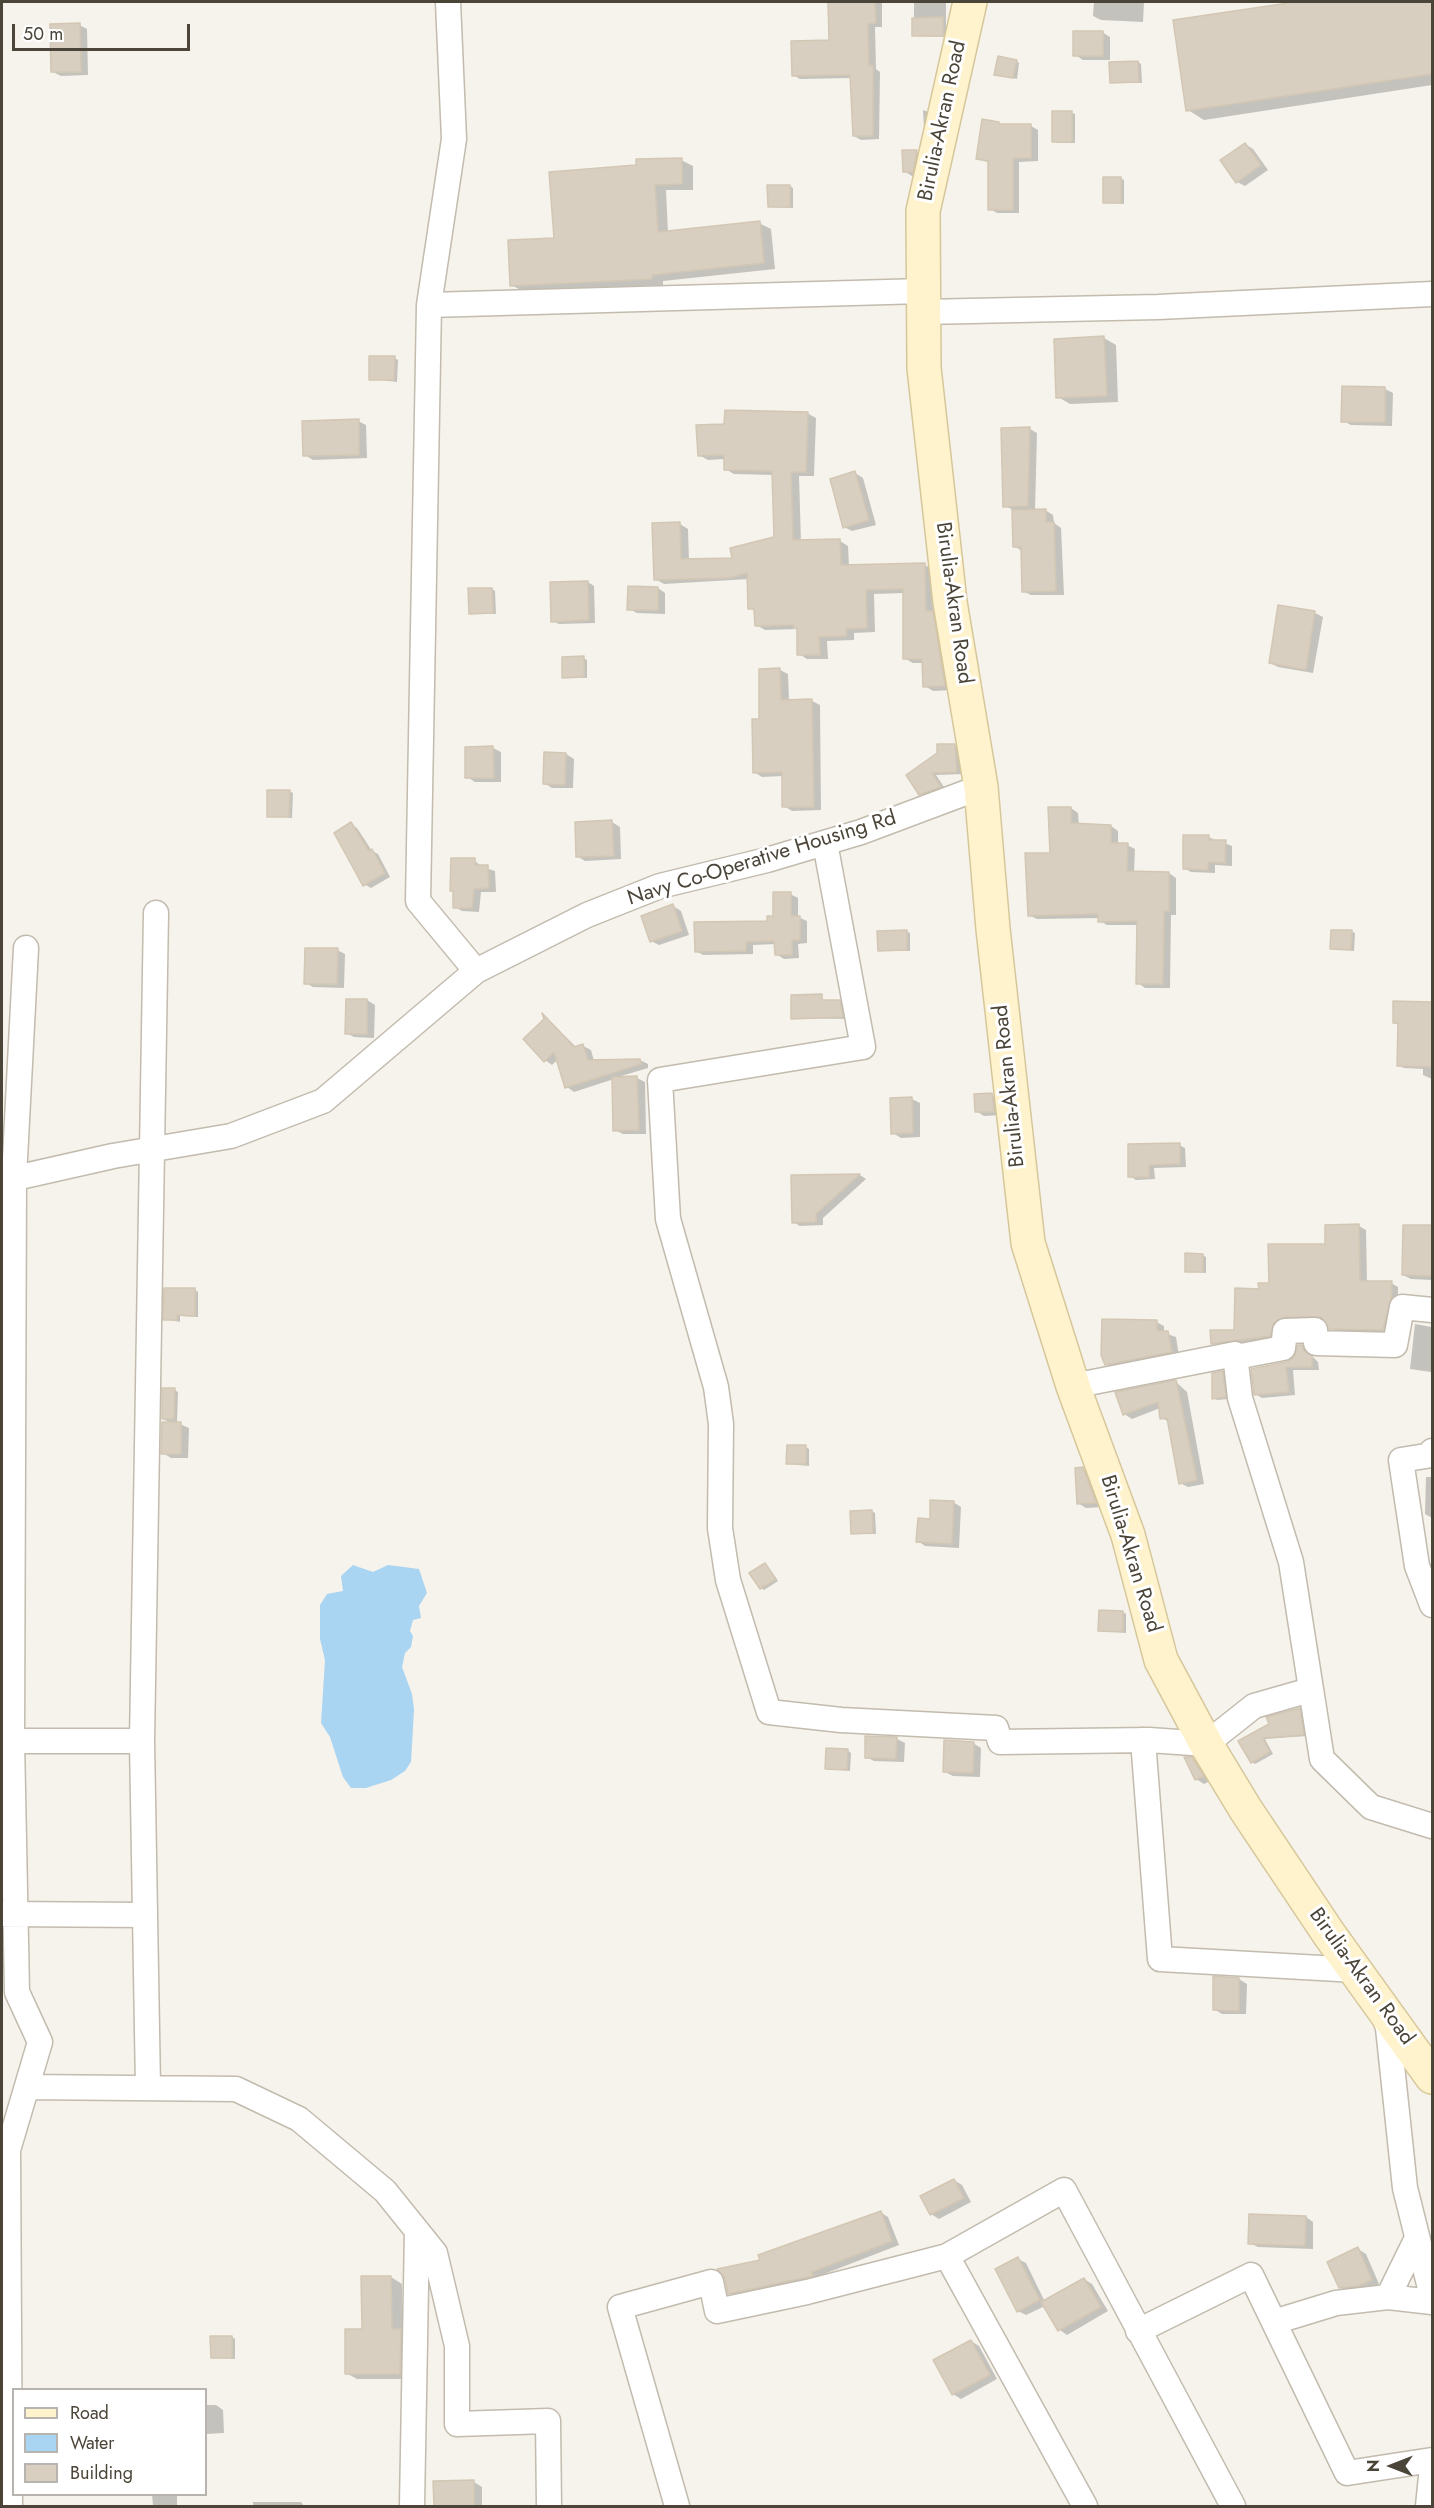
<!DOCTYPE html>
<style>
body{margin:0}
#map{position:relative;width:1434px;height:2508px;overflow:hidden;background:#f6f3ec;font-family:Jost,sans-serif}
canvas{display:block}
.frame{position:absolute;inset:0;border:3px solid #4b4439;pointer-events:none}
.legend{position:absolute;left:12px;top:2388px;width:195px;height:108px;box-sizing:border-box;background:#fff;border:2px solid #b7b4b0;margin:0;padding:8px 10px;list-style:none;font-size:18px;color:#4b4439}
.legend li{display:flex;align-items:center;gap:12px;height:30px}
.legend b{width:30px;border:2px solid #b7b4b0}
.north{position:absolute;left:1362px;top:2436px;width:60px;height:60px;-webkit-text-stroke:4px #fff;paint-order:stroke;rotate:270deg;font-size:16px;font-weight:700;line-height:24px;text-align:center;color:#4b4439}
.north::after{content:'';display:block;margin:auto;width:21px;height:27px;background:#4b4439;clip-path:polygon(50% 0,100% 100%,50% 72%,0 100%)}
.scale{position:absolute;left:12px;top:24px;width:178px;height:27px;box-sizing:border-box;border:3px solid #4b4439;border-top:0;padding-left:8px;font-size:18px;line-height:21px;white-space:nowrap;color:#4b4439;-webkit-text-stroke:4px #fff;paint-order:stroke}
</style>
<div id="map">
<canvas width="1434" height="2508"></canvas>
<div class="frame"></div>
<ul class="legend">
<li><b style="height:8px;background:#fff3cd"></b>Road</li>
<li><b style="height:16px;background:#a9d4f2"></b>Water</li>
<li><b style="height:16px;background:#d8cfc1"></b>Building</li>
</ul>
<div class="north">N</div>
<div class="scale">50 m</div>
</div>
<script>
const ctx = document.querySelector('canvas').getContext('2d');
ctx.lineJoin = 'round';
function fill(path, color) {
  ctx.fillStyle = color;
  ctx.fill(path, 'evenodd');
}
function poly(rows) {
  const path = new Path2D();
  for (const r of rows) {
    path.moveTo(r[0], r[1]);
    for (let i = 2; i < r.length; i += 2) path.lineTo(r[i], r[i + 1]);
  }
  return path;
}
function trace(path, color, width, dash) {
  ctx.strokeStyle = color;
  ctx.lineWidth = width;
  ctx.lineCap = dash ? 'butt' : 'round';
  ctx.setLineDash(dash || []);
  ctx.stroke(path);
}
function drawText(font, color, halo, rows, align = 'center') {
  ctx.font = font + ' Jost,sans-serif';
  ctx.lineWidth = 6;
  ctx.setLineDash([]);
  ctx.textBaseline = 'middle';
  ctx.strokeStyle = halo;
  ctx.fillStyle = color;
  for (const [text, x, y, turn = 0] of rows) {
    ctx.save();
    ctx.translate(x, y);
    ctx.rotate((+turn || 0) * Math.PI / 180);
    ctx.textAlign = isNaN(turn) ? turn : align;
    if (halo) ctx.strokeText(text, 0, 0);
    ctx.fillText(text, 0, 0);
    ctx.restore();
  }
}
fill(poly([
 [353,1565,373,1572,388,1565,419,1569,427,1593,419,1606,421,1618,413,1620,410,1631,413,1636,411,1647,405,1653,402,1667,412,1694,414,1710,411,1762,405,1771,391,1780,366,1788,351,1788,343,1777,330,1737,321,1723,325,1660,320,1639,320,1605,327,1594,343,1591,341,1576]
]), '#a9d4f2');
fill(poly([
 [829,2,882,2,882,27,875,27,876,69,880,72,879,139,861,140,854,136,851,78,800,79,793,75,830,42],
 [914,2,955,2,946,3,946,37,914,36],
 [1094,2,1144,2,1143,22,1101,20,1093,16],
 [1305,2,1432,2,1432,85,1204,120,1188,110,1174,21],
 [79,25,87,29,88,75,61,76,53,72],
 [1102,32,1110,37,1110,60,1083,60,1075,55],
 [1016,61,1019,63,1017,79,996,74],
 [1138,62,1141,64,1142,83,1112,82],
 [923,110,934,114,930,132,924,129],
 [1072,113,1075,114,1075,143,1057,143,1054,141],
 [999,124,1031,126,1038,130,1038,161,1019,162,1019,213,997,213,990,209,990,163,977,158],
 [1245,144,1253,149,1268,170,1245,186,1237,182],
 [904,152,917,152,925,156,920,176,912,176,904,171],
 [681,160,693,166,693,190,666,190,668,233,759,223,771,229,775,269,663,281,663,285,523,291,511,285,556,240,638,166],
 [1120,178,1124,180,1124,204,1104,202],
 [790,186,793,188,793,208,769,207],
 [1104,338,1116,345,1118,402,1070,404,1058,397],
 [394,358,398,360,397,382,370,379],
 [1385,389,1393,393,1392,426,1351,425,1343,421],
 [807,413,816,418,814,476,799,476,801,542,840,541,848,546,849,566,924,565,933,569,934,614,941,618,953,690,933,691,925,686,924,663,913,663,904,658,904,593,874,594,875,632,854,633,854,640,827,641,828,659,807,659,799,654,799,629,765,630,756,625,756,612,750,608,749,579,664,584,655,579,680,524,688,529,689,561,734,559,776,538,774,475,734,474,725,469,725,459,708,460,699,455,726,425],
 [358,421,366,425,367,458,313,460,305,455],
 [1030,429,1037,433,1035,511,1045,510,1053,515,1054,523,1061,528,1064,595,1031,595,1023,591,1022,551,1014,546,1013,510,1005,506],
 [855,473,863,478,876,525,852,531,844,527],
 [588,582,594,586,595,623,559,624,553,621],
 [658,588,665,593,665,614,637,613,629,609],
 [492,589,495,591,496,614,470,613],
 [1280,607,1315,613,1323,617,1313,673,1278,667,1270,663],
 [583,658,587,660,587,678,564,677],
 [760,670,780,670,788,674,789,701,812,701,820,705,821,810,792,811,784,806,783,776,762,777,754,772,761,721],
 [954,745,960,749,963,774,936,775,946,790,927,797,921,794,938,754],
 [467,748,493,748,501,752,501,782,475,782,467,777],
 [566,754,574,759,573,788,552,788,544,783],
 [289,791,293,793,292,818,268,816],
 [1071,808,1078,813,1079,825,1111,826,1118,831,1118,845,1127,845,1135,849,1134,873,1169,873,1176,878,1176,915,1171,915,1170,988,1145,988,1138,983,1139,925,1107,925,1100,921,1100,918,1037,919,1029,915],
 [612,822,620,827,621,859,585,861,577,856],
 [351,824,357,828,372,851,378,854,390,877,371,888,364,884],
 [1208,837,1232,846,1232,866,1215,865,1215,873,1191,872,1184,868],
 [474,860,482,867,495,871,496,892,481,892,479,912,462,911,455,907,455,892,452,891],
 [790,894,798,898,798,917,807,921,807,943,798,944,799,958,784,959,776,954,776,944,753,945,753,954,703,955,696,951,768,922],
 [673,906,681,911,689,935,659,945,651,941],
 [906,931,910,933,910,951,880,950],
 [1351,931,1355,933,1354,951,1332,948],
 [337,950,345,954,344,988,313,987,306,983],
 [821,996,825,1002,843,1003,846,1019,793,1018],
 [367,1000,375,1005,374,1038,354,1037,346,1033],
 [1395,1003,1432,1004,1432,1079,1423,1075,1423,1069,1404,1068,1398,1065,1399,1025,1394,1023],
 [545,1016,577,1048,583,1046,591,1050,594,1061,640,1060,648,1064,648,1068,618,1077,637,1078,645,1082,646,1134,623,1134,615,1130,614,1079,574,1092,567,1087,558,1059,552,1065,545,1060],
 [992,1095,1000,1099,1002,1115,984,1116,976,1111],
 [912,1099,920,1103,920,1137,901,1138,893,1133],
 [1179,1145,1185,1148,1186,1167,1154,1168,1155,1179,1136,1180,1130,1176],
 [860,1175,866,1179,823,1218,823,1225,800,1226,793,1222,792,1176],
 [1359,1226,1366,1230,1367,1282,1391,1283,1398,1287,1398,1302,1390,1334,1338,1332,1325,1320,1292,1320,1277,1339,1219,1347,1212,1343,1236,1332,1260,1290],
 [1404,1226,1432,1227,1432,1280,1411,1279,1403,1275],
 [1203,1255,1206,1257,1206,1273,1186,1271],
 [195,1290,198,1292,198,1317,180,1316,180,1322,165,1319],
 [1156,1322,1164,1326,1164,1333,1176,1337,1179,1356,1114,1369,1106,1364],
 [1415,1324,1432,1327,1431,1372,1410,1369],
 [1302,1346,1318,1362,1319,1370,1293,1370,1295,1395,1262,1398,1255,1394,1295,1358],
 [1222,1373,1226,1374,1228,1399,1217,1400,1214,1398],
 [1176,1382,1187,1392,1204,1484,1188,1487,1180,1483,1169,1422,1162,1418,1160,1408,1132,1419,1124,1414],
 [174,1390,178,1392,177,1423,189,1428,188,1458,171,1458,163,1453,171,1423,163,1419],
 [806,1447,809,1449,809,1466,788,1464],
 [1083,1469,1091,1474,1103,1507,1086,1508,1078,1503],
 [1426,1477,1432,1477,1432,1518,1425,1514],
 [953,1502,961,1507,959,1548,925,1546,918,1541,931,1520],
 [872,1511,875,1513,876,1534,852,1533],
 [765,1564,778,1581,764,1590,761,1588],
 [1123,1612,1126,1614,1126,1633,1100,1630],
 [1299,1709,1303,1711,1307,1736,1265,1739,1273,1754,1255,1764,1252,1762,1240,1742],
 [897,1739,905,1743,904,1762,874,1761,866,1757],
 [973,1743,981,1748,980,1777,953,1776,945,1772],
 [848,1751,851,1753,850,1771,826,1768],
 [1192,1759,1200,1764,1210,1781,1204,1784,1196,1779],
 [1215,1978,1239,1979,1247,1984,1246,2014,1222,2014,1214,2009],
 [954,2180,962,2185,971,2202,939,2219,931,2214,922,2197],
 [880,2212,888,2217,899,2245,819,2276,737,2298,729,2293,762,2262],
 [1306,2217,1313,2222,1313,2249,1258,2247,1250,2243],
 [1358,2249,1366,2254,1379,2284,1367,2290,1348,2292,1340,2287],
 [1018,2259,1026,2263,1045,2302,1084,2279,1092,2284,1108,2311,1067,2335,1060,2330,1045,2306,1026,2315,1018,2311],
 [391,2277,402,2284,402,2331,411,2337,411,2379,357,2379,346,2373,363,2330],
 [232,2337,235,2339,235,2359,212,2357],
 [971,2341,979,2346,997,2379,961,2399,953,2394],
 [206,2405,216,2405,223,2410,224,2433,206,2434],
 [474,2482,482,2487,482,2506,435,2506,435,2483],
 [152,2494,177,2494,177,2506,153,2506],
 [253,2502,301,2502,304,2506,253,2506]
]), '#0003');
const building = poly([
 [828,2,875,2,876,23,868,24,869,66,873,66,873,136,853,136,850,75,792,76,791,41,829,40,828,2],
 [1295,2,1432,2,1432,74,1186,111,1173,20,1295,2],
 [943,17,943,36,912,36,912,18,943,17],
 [80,23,81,72,51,72,50,24,80,23],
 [1073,31,1103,31,1103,56,1073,56,1073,31],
 [998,56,1017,60,1013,78,994,75,998,56],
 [1138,61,1139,82,1110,83,1109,62,1138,61],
 [1052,111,1072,111,1072,142,1052,142,1052,111],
 [982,119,999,122,999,124,1031,124,1031,158,1013,158,1013,210,988,210,988,161,976,159,982,119],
 [1245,143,1261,165,1236,183,1220,160,1245,143],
 [902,150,917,150,913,172,903,172,902,150],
 [682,158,682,184,655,185,658,232,760,221,764,263,652,275,652,279,510,286,508,240,554,238,549,172,636,165,636,159,682,158],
 [1103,177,1121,177,1121,203,1103,203,1103,177],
 [767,185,790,185,790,207,768,207,767,185],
 [1104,336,1107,396,1056,398,1054,339,1104,336],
 [369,356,395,356,394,380,369,380,369,356],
 [1342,386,1385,387,1385,422,1341,422,1342,386],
 [725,410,808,412,806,472,791,472,793,540,840,539,841,565,925,563,926,611,933,611,945,686,923,687,922,659,903,659,903,589,866,590,867,628,846,629,846,636,819,637,820,655,797,655,797,628,794,628,794,625,755,626,754,609,748,609,747,573,729,578,654,580,652,523,680,522,681,559,732,558,730,548,774,537,772,471,724,470,724,455,698,456,696,425,724,424,725,410],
 [359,419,359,455,303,456,302,421,359,419],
 [1030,427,1028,506,1003,507,1001,428,1030,427],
 [855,471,869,520,843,528,830,479,855,471],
 [1046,509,1046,522,1054,522,1056,591,1022,592,1021,547,1013,547,1012,510,1046,509],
 [588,581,589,620,551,622,550,582,588,581],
 [628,586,658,587,658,610,627,610,628,586],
 [468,588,492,588,493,613,469,614,468,588],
 [1278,605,1315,611,1306,670,1269,663,1278,605],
 [584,656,584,677,562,678,562,657,584,656],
 [780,668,781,700,812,699,814,807,782,807,782,772,753,773,752,719,759,719,759,669,780,668],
 [937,744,955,744,957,772,932,773,941,787,919,795,906,775,937,753,937,744],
 [493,746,494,778,465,778,465,747,493,746],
 [544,752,566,753,565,785,543,784,544,752],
 [267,790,290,790,289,817,267,817,267,790],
 [1048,807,1071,807,1071,823,1111,825,1111,843,1128,843,1127,871,1169,872,1169,911,1164,911,1163,984,1136,984,1137,921,1098,922,1098,914,1028,916,1025,853,1050,853,1048,807],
 [612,820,614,856,576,857,575,822,612,820],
 [351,822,369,851,372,849,385,873,363,886,334,833,351,822],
 [1183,835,1209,835,1209,840,1226,840,1225,863,1208,862,1208,870,1183,869,1183,835],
 [451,858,475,858,475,865,488,865,489,888,474,889,472,908,453,908,453,891,450,891,451,858],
 [773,892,791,892,791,916,800,916,800,940,792,940,792,955,775,955,774,941,746,942,746,951,695,952,694,922,767,921,767,916,773,916,773,892],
 [673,904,682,931,650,942,641,916,673,904],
 [907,930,907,950,878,951,877,931,907,930],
 [1331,930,1352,930,1351,950,1330,949,1331,930],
 [305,948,338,948,337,984,304,984,305,948],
 [822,994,822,1000,840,1000,843,1017,791,1019,791,995,822,994],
 [346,999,367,999,367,1034,345,1034,346,999],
 [1393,1001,1432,1002,1432,1067,1397,1066,1398,1023,1393,1023,1393,1001],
 [542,1013,574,1047,583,1044,588,1060,640,1059,641,1064,565,1088,554,1052,544,1062,523,1039,544,1019,542,1013],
 [637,1076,639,1130,613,1131,612,1077,637,1076],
 [992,1093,994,1112,975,1112,974,1094,992,1093],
 [912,1097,913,1133,891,1134,890,1098,912,1097],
 [1180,1143,1180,1164,1149,1165,1149,1177,1128,1177,1128,1144,1180,1143],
 [860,1174,816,1214,816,1222,792,1223,791,1175,860,1174],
 [1359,1224,1360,1281,1392,1281,1391,1298,1383,1330,1329,1329,1321,1317,1285,1317,1274,1323,1270,1336,1211,1344,1210,1330,1234,1330,1235,1288,1259,1289,1258,1283,1269,1283,1268,1244,1325,1244,1325,1225,1359,1224],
 [1403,1225,1432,1225,1432,1276,1402,1275,1403,1225],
 [1185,1253,1203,1254,1203,1272,1185,1272,1185,1253],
 [164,1288,195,1288,195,1316,177,1315,177,1320,163,1320,164,1288],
 [1102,1319,1157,1320,1157,1331,1168,1331,1172,1352,1105,1365,1101,1355,1102,1319],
 [1298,1345,1302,1345,1304,1351,1312,1356,1312,1367,1286,1367,1289,1392,1254,1395,1251,1369,1286,1362,1294,1357,1298,1345],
 [1223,1371,1226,1397,1212,1399,1212,1373,1223,1371],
 [1176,1380,1197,1480,1179,1484,1167,1418,1160,1419,1158,1402,1123,1415,1115,1392,1176,1380],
 [162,1388,175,1388,174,1419,162,1419,162,1388],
 [162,1422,181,1422,181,1454,161,1454,162,1422],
 [787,1445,806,1445,806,1464,786,1464,787,1445],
 [1083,1467,1096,1503,1077,1504,1075,1468,1083,1467],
 [930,1500,954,1501,952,1544,916,1542,918,1518,930,1519,930,1500],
 [872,1510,873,1533,851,1534,850,1511,872,1510],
 [765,1563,776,1579,760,1589,749,1573,765,1563],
 [1099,1610,1123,1611,1123,1632,1098,1631,1099,1610],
 [1300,1708,1304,1735,1263,1738,1270,1752,1251,1763,1238,1741,1269,1724,1266,1717,1300,1708],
 [865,1736,897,1737,896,1759,865,1758,865,1736],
 [944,1740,974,1742,973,1773,943,1772,944,1740],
 [826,1748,848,1749,847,1770,825,1769,826,1748],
 [1184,1757,1192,1757,1204,1776,1195,1780,1184,1757],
 [1213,1976,1239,1978,1239,2011,1213,2010,1213,1976],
 [954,2179,964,2198,930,2215,920,2196,954,2179],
 [881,2211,892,2241,812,2272,813,2276,728,2294,725,2279,717,2269,760,2260,758,2255,881,2211],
 [1249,2214,1306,2216,1305,2246,1248,2244,1249,2214],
 [1358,2247,1372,2280,1358,2286,1339,2288,1327,2262,1358,2247],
 [1018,2257,1040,2300,1017,2312,995,2269,1018,2257],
 [361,2276,391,2276,392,2329,401,2329,400,2374,345,2374,345,2329,362,2329,361,2276],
 [1084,2278,1101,2307,1058,2331,1041,2302,1084,2278],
 [210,2336,232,2336,232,2358,211,2358,210,2336],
 [971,2340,990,2375,952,2395,933,2360,971,2340],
 [474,2480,474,2506,434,2506,433,2481,474,2480]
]);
fill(building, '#d8cfc1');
trace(building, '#d3c7b4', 1.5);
const street = poly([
 [429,305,454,139,448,2],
 [923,312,1158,307,1432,294],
 [825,843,863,1047,660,1080,668,1219,716,1387,721,1424,720,1528,728,1580,769,1712,841,1720,996,1728,1000,1742,1149,1740,1206,1744,1254,1706,1310,1690],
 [476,971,418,901,429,305,923,291],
 [2,1181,113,1156,231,1136,323,1101,476,971,587,915,660,886,767,860,861,832,981,787],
 [1236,1357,1283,1348,1285,1331,1315,1330,1316,1343,1395,1345,1402,1307,1432,1310],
 [1073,1386,1235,1354,1240,1398,1291,1562,1322,1759,1371,1807,1432,1826],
 [1432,1451,1432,1455,1401,1460,1417,1566,1432,1605],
 [1143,1740,1160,1959,1356,1970],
 [2,1741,142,1741,156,913],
 [142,1741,148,2088],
 [2,1914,145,1915],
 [1384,2016,1388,2028,1405,2188,1432,2296],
 [27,2087,236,2089,299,2119,385,2191,435,2253,457,2346,457,2424,548,2421,549,2506],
 [1388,2297,1417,2238],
 [1274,2322,1336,2303,1388,2297,1432,2302],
 [1138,2331,1251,2275,1347,2473,1432,2460],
 [10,2506,8,2150,40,2042,17,1992,12,1740,14,1178,26,948],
 [412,2506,417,2231],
 [677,2506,620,2307,711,2282,717,2311,807,2292,947,2256],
 [1085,2506,947,2256,1064,2190,1233,2506],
 [1428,2506,1432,2467]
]);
const secondary = poly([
 [970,2,923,211,924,368,950,602,981,787,993,929,1028,1243,1073,1386,1128,1535,1161,1660,1206,1744,1246,1810,1329,1934,1432,2077]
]);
trace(street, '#c2bbae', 27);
trace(secondary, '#d6c79b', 36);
trace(street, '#fff', 24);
trace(secondary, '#fff3cd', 33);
drawText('21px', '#4b4439', '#fff', [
 ["Birulia-Akran Road",943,121,-78],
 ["Birulia-Akran Road",953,603,82],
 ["Navy Co-Operative Housing Rd",762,859,-17],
 ["Birulia-Akran Road",1010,1086,-96],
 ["Birulia-Akran Road",1130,1554,73],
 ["Birulia-Akran Road",1361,1977,54]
]);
</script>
